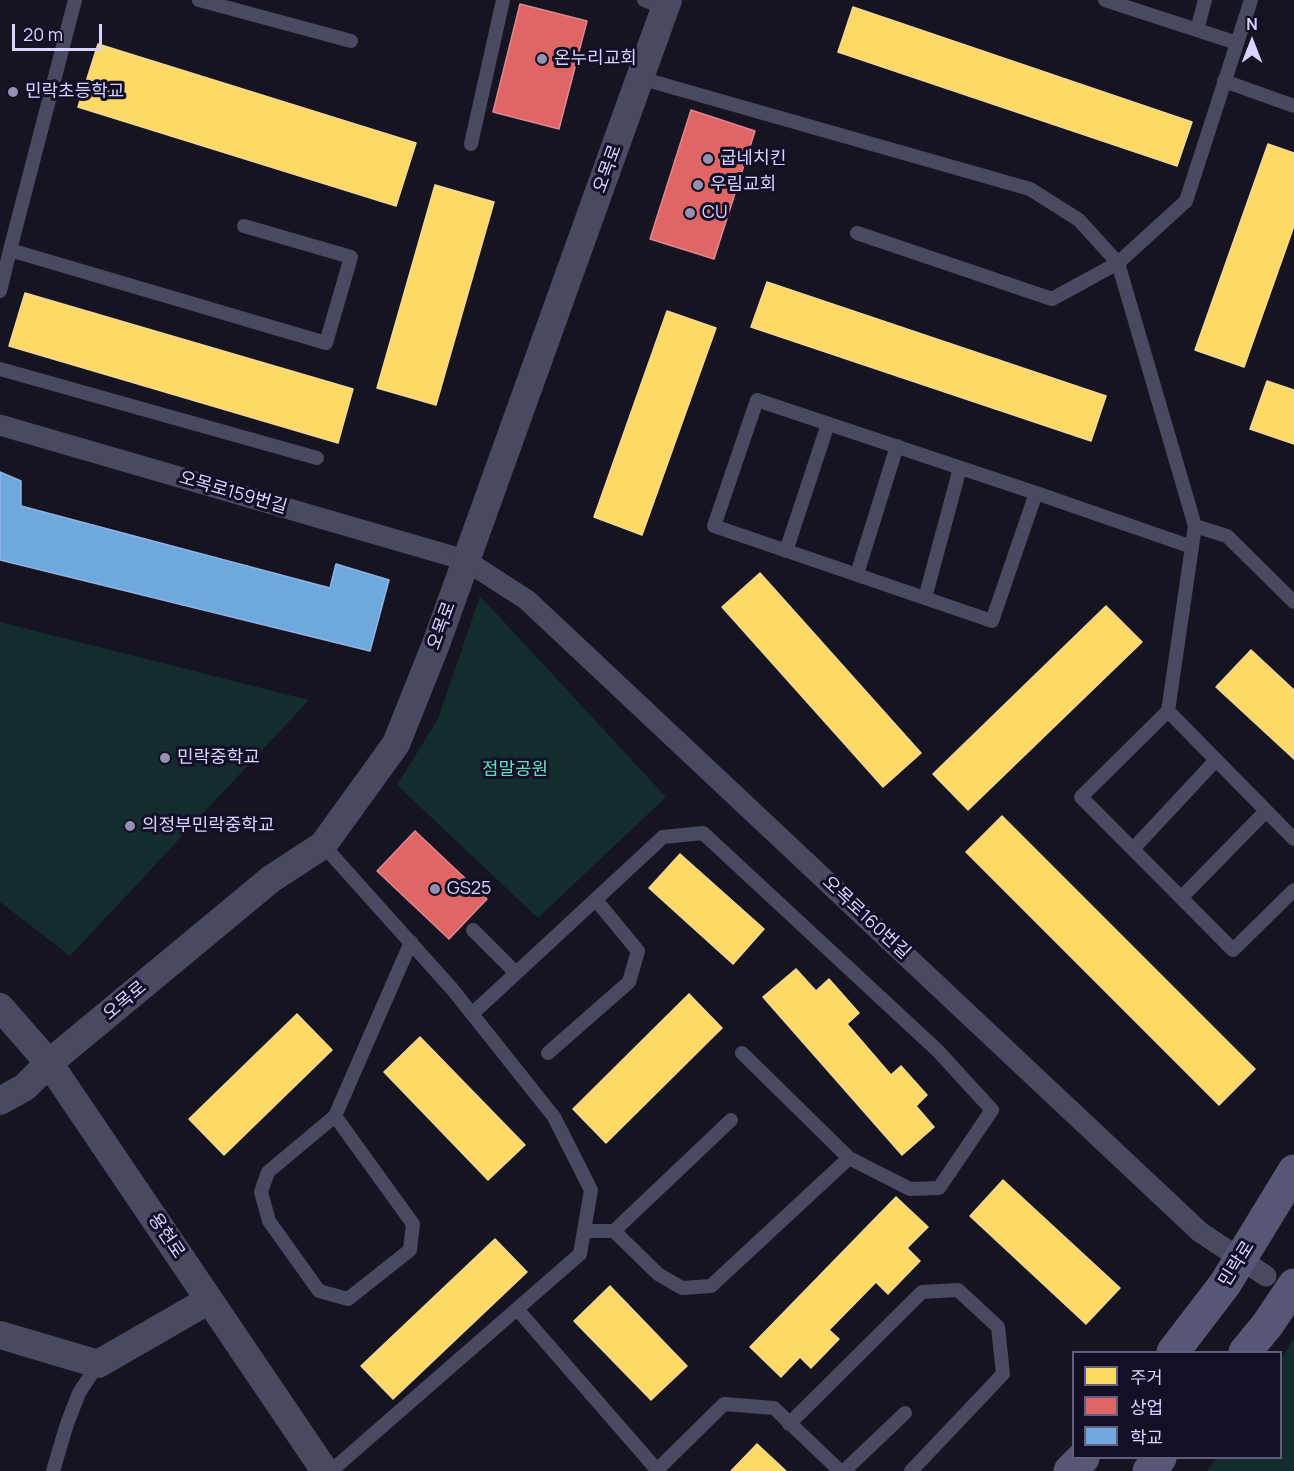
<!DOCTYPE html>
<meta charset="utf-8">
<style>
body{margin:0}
#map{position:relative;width:1294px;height:1471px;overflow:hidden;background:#161421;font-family:Manrope,"Noto Sans KR",sans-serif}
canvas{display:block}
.legend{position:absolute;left:1072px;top:1351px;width:210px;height:108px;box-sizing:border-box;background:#130f26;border:2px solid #625e7d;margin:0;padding:8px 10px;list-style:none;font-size:18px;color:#d9d4ff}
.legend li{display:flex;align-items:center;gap:12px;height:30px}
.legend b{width:30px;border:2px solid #625e7d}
.north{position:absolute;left:1222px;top:12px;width:60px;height:60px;-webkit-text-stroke:4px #130f26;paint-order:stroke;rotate:0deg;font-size:16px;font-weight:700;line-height:24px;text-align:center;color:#d9d4ff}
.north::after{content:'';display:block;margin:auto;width:21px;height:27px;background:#d9d4ff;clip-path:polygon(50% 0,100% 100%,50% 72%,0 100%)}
.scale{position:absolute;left:12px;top:24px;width:90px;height:27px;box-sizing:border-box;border:3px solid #d9d4ff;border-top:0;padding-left:8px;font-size:18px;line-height:21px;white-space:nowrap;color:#d9d4ff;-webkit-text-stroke:4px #130f26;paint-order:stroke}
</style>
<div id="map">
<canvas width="1294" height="1471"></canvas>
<ul class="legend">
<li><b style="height:16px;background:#ffd966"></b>주거</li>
<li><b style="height:16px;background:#e06666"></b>상업</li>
<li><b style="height:16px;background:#6fa8dc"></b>학교</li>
</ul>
<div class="north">N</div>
<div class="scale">20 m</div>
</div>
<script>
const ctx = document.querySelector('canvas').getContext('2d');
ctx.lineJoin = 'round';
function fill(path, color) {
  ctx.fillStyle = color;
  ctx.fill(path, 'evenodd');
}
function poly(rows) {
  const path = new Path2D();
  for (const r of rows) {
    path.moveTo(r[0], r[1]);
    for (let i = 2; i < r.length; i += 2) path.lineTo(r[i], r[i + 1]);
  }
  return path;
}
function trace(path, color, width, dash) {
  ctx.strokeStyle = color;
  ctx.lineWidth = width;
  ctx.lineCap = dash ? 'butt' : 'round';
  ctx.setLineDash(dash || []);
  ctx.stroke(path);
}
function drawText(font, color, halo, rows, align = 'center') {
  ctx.font = font + ' Manrope,"Noto Sans KR",sans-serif';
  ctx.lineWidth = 6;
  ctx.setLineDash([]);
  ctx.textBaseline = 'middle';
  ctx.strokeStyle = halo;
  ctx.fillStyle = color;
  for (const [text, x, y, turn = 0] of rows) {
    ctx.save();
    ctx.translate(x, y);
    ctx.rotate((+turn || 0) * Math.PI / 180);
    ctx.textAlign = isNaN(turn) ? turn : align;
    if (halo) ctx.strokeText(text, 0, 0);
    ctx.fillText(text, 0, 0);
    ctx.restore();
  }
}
fill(poly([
 [480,596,666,797,538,918,397,785,438,719],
 [0,622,309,700,70,956,0,902],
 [1294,1338,1294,1471,1207,1471,1216,1458,1280,1458,1281,1359]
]), '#132c2d');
const homes = poly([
 [853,7,1192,122,1177,166,838,52,853,7],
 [98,44,416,143,396,206,78,107,98,44],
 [1268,144,1294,153,1294,226,1244,367,1195,350,1268,144],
 [435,185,494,202,436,405,377,388,435,185],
 [767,282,1106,396,1091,441,751,327,767,282],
 [25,293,353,389,338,443,9,346,25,293],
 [667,311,716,328,642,535,594,517,667,311],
 [1267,381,1294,390,1294,444,1250,429,1267,381],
 [760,573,921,753,883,787,722,607,760,573],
 [1106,606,1142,642,968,810,933,774,1106,606],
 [1251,650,1294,690,1294,759,1216,687,1251,650],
 [1002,816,1255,1069,1219,1105,966,852,1002,816],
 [680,854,764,929,733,964,649,888,680,854],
 [796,969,816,991,829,979,859,1013,847,1024,891,1075,901,1066,927,1095,916,1106,934,1127,902,1155,763,997,796,969],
 [689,994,722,1028,606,1143,573,1109,689,994],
 [297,1014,332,1050,224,1155,189,1119,297,1014],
 [420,1037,525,1145,488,1180,384,1072,420,1037],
 [1003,1180,1120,1288,1086,1324,970,1216,1003,1180],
 [896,1197,928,1227,907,1248,920,1261,888,1294,876,1282,829,1330,839,1339,811,1368,800,1357,781,1377,750,1347,896,1197],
 [495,1239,527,1272,393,1399,361,1366,495,1239],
 [610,1286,687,1366,651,1400,574,1321,610,1286],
 [757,1444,786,1471,731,1471,757,1444]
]);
fill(homes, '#ffd966');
trace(homes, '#f4d894', 1.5);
const shops = poly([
 [520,4,587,21,559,129,493,112,520,4],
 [691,110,755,131,714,259,650,239,691,110],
 [415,831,487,899,449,939,377,871,415,831]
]);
fill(shops, '#e06666');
trace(shops, '#de8794', 1.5);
const schools = poly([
 [0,472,21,481,21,506,330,588,336,564,389,580,370,651,0,560,0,472]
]);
fill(schools, '#6fa8dc');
trace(schools, '#8fb5e6', 1.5);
trace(poly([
 [75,0,10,250,326,343,351,257,244,226],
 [199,0,351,41],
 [644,0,665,8],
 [1105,0,1237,43],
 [1197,30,1205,0],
 [640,78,1030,189,1079,220,1118,263,1195,526,1168,711,1081,797,1233,950,1294,890],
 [1224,81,1294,106],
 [471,144,503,0],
 [857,233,1052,299,1118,263,1186,201,1251,0],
 [0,291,10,250],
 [0,369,317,458],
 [1036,493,992,621,714,526,757,400,1036,493,1192,547],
 [1195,526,1227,536,1294,602],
 [786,551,828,424],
 [857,574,897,446],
 [925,598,960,468],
 [1168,711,1294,839],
 [323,845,453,990,554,1117,591,1190,580,1254,331,1471],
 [1133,849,1216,760],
 [1181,898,1266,811],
 [473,930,516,973],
 [472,1014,663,837,703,833,938,1051,992,1110,939,1188,910,1189,849,1158,742,1053],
 [548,1053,629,982,638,951,596,900],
 [335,1116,413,1224,410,1250,348,1299,319,1291,269,1221,261,1192,268,1172,335,1116,411,942],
 [584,1231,614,1231,658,1274,682,1288,711,1286,849,1158],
 [614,1231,731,1120],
 [517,1309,658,1471],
 [789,1424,922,1292,958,1290,998,1327,1003,1374,911,1471],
 [658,1469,724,1404,774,1408,840,1471],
 [53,1471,67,1424,79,1393,98,1364],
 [844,1471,905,1413]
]), '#4a4962', 14);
trace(poly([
 [0,425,465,560,527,600,1200,1232,1266,1276]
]), '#4a4962', 21);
trace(poly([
 [0,1007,49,1063,325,1471],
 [0,1101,25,1087,49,1063,271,879,323,845,396,744,436,644,668,0],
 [0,1335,98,1364,209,1300]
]), '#4a4962', 28);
trace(poly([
 [1173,1352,1225,1284,1294,1171],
 [1245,1352,1268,1324,1294,1285],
 [1070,1471,1083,1458],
 [1149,1471,1160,1458]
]), '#575674', 33);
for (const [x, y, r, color] of [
 [542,59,6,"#9591b1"],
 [13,92,6,"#9591b1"],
 [708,159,6,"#9591b1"],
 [698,185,6,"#9591b1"],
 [690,213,6,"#9591b1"],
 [165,758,6,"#9591b1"],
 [130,826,6,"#9591b1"],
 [435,889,6,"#9591b1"]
]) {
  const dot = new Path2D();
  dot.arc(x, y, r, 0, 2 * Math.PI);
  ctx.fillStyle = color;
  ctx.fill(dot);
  trace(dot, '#130f26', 2);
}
drawText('18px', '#d9d4ff', '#130f26', [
 ["온누리교회",554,59],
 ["민락초등학교",25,92],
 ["굽네치킨",720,159],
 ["우림교회",710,185],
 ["CU",702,213],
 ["민락중학교",177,758],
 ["의정부민락중학교",142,826],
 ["GS25",447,889]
], 'left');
drawText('18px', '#d9d4ff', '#130f26', [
 ["오목로",608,169,-70],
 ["오목로159번길",233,493,16],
 ["오목로",442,626,-70],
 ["오목로160번길",866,918,43],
 ["오목로",125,1001,-40],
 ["용현로",166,1236,56],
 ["민락로",1237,1264,-58]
]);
drawText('18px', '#5fe0c0', '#130f26', [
 ["점말공원",515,770]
]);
</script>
